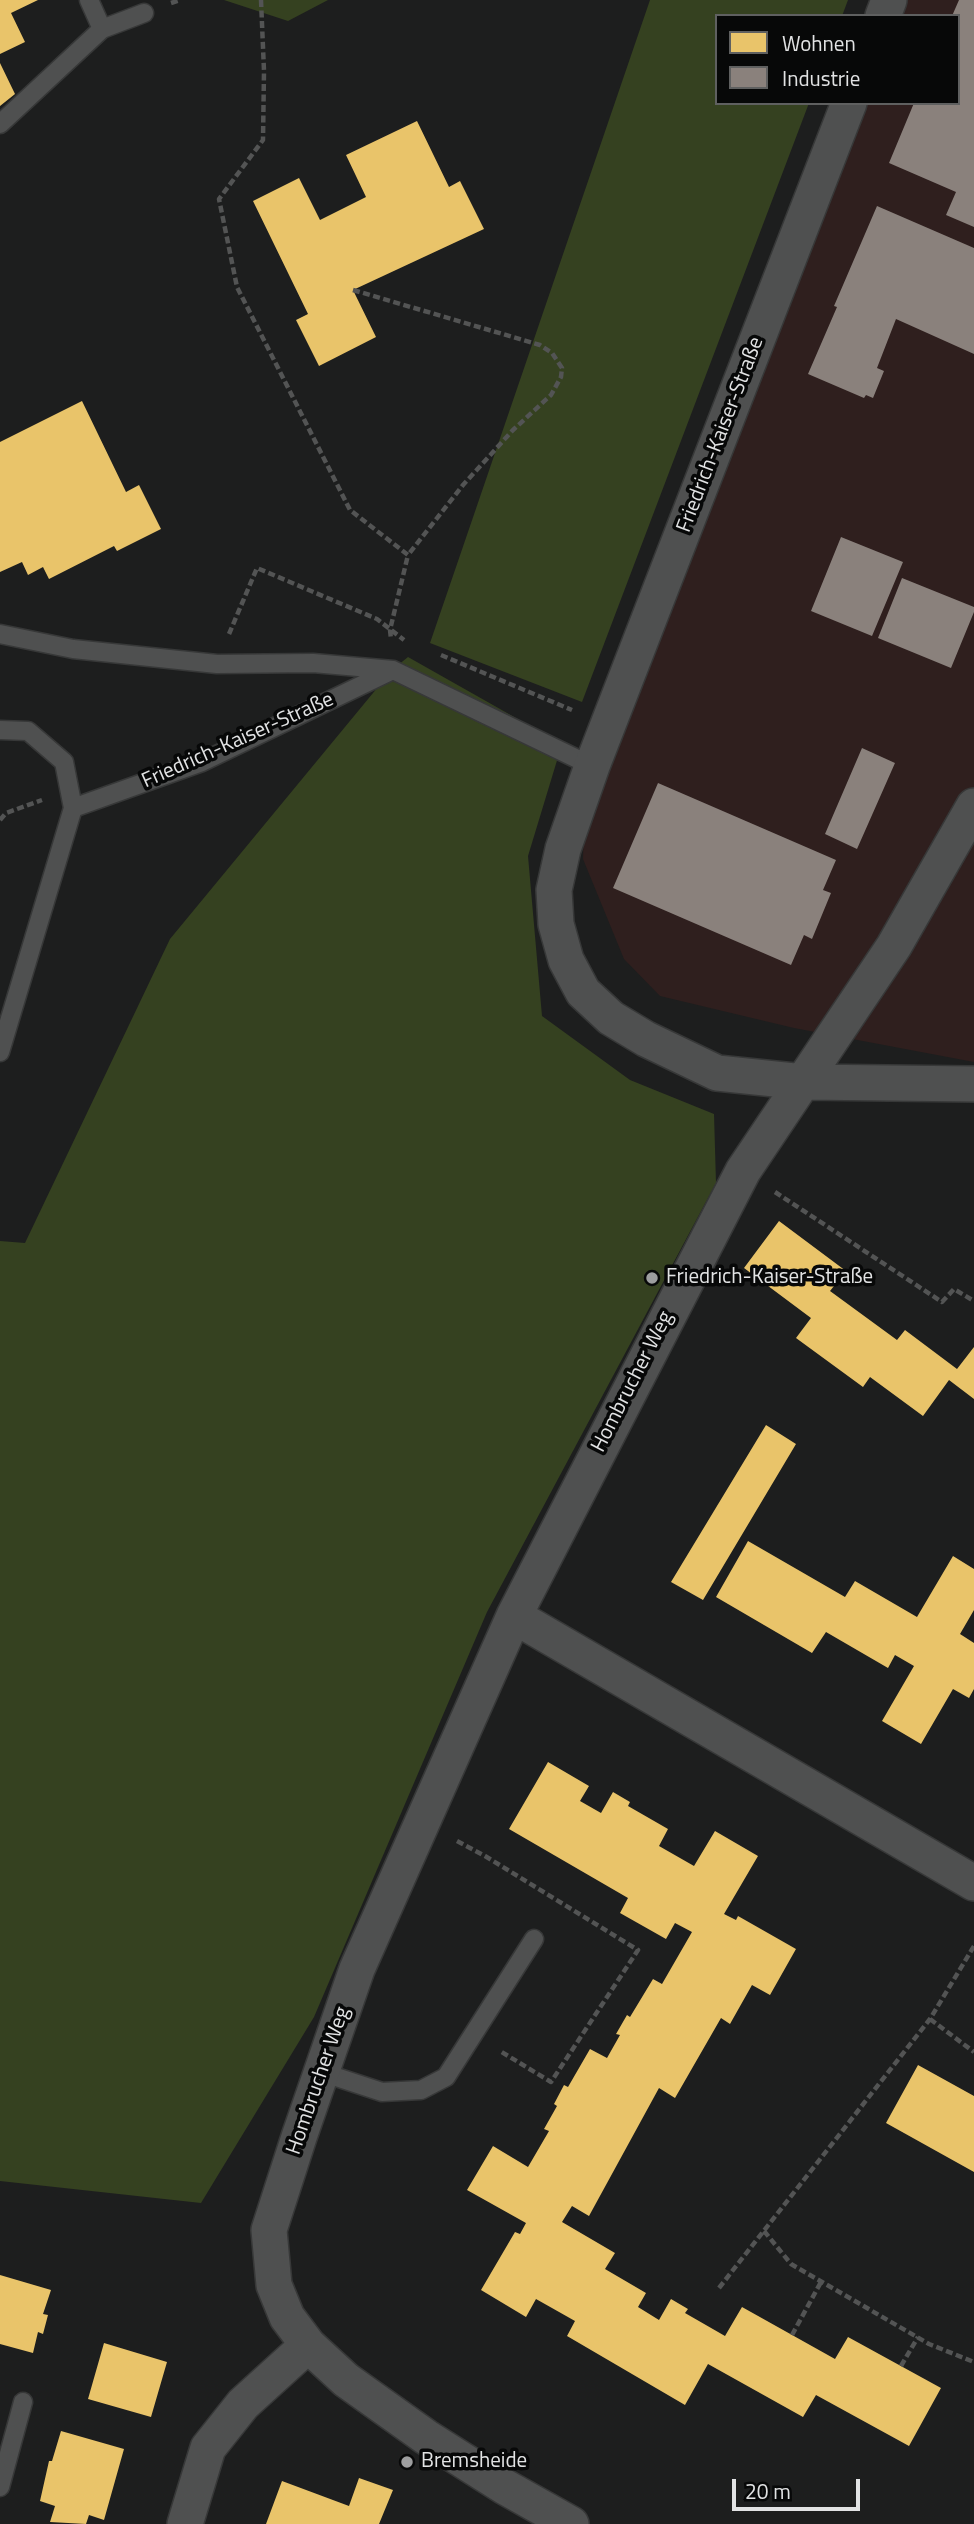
<!DOCTYPE html>
<meta charset="utf-8">
<style>
body{margin:0}
#map{position:relative;width:974px;height:2524px;overflow:hidden;background:#1d1e1e;font-family:"Titillium Web",sans-serif}
canvas{display:block}
.legend{position:absolute;left:715px;top:14px;width:245px;height:91px;box-sizing:border-box;background:#070808;border:2px solid #5f6060;margin:0;padding:9px 12px;list-style:none;font-size:21px;color:#e2e3e4}
.legend li{display:flex;align-items:center;gap:14px;height:35px}
.legend b{width:35px;border:2px solid #5f6060}
.scale{position:absolute;left:732px;top:2479px;width:128px;height:32px;box-sizing:border-box;border:4px solid #e2e3e4;border-top:0;padding-left:9px;font-size:21px;line-height:24px;white-space:nowrap;color:#e2e3e4;-webkit-text-stroke:5px #070808;paint-order:stroke}
</style>
<div id="map">
<canvas width="974" height="2524"></canvas>
<ul class="legend">
<li><b style="height:19px;background:#e9c46a"></b>Wohnen</li>
<li><b style="height:19px;background:#8a817c"></b>Industrie</li>
</ul>
<div class="scale">20 m</div>
</div>
<script>
const ctx = document.querySelector('canvas').getContext('2d');
ctx.lineJoin = 'round';
function fill(path, color) {
  ctx.fillStyle = color;
  ctx.fill(path, 'evenodd');
}
function poly(rows) {
  const path = new Path2D();
  for (const r of rows) {
    path.moveTo(r[0], r[1]);
    for (let i = 2; i < r.length; i += 2) path.lineTo(r[i], r[i + 1]);
  }
  return path;
}
function trace(path, color, width, dash) {
  ctx.strokeStyle = color;
  ctx.lineWidth = width;
  ctx.lineCap = dash ? 'butt' : 'round';
  ctx.setLineDash(dash || []);
  ctx.stroke(path);
}
function drawText(font, color, halo, rows, align = 'center') {
  ctx.font = font + ' "Titillium Web",sans-serif';
  ctx.lineWidth = 7;
  ctx.setLineDash([]);
  ctx.textBaseline = 'middle';
  ctx.strokeStyle = halo;
  ctx.fillStyle = color;
  for (const [text, x, y, turn = 0] of rows) {
    ctx.save();
    ctx.translate(x, y);
    ctx.rotate((+turn || 0) * Math.PI / 180);
    ctx.textAlign = isNaN(turn) ? turn : align;
    if (halo) ctx.strokeText(text, 0, 0);
    ctx.fillText(text, 0, 0);
    ctx.restore();
  }
}
fill(poly([
 [885,0,974,0,974,1062,794,1028,660,996,624,959,583,859,586,740,837,103,958,103,958,16,878,16]
]), '#2f1f1e');
fill(poly([
 [224,0,328,0,288,21],
 [650,0,848,0,842,16,717,16,717,103,809,103,582,702,430,643],
 [408,657,562,744,528,856,542,1016,630,1080,714,1114,716,1183,487,1612,314,2017,201,2203,0,2181,0,1241,25,1243,170,939,392,670]
]), '#354120');
fill(poly([
 [0,0,38,0,11,13,25,42,0,54],
 [0,63,15,94,0,106],
 [417,121,449,187,460,181,484,229,353,290,376,337,319,366,296,320,308,314,253,201,299,178,320,220,366,197,346,155],
 [82,401,126,492,139,485,161,529,117,551,114,546,49,579,43,567,28,575,22,562,0,572,0,442],
 [779,1221,846,1271,830,1291,897,1340,905,1330,957,1369,974,1347,974,1399,949,1380,923,1416,870,1377,863,1387,796,1338,811,1318,744,1268],
 [766,1425,796,1444,703,1600,671,1582],
 [748,1541,845,1597,855,1581,917,1617,953,1556,974,1569,974,1610,960,1634,974,1643,974,1689,969,1698,953,1689,921,1744,882,1721,914,1666,895,1655,888,1668,826,1632,812,1653,716,1597],
 [548,1762,589,1786,580,1801,601,1813,613,1792,630,1802,628,1806,668,1829,659,1846,694,1866,715,1831,758,1856,724,1914,736,1920,738,1916,796,1949,770,1995,752,1985,730,2024,721,2018,675,2098,659,2088,589,2216,572,2206,562,2222,615,2253,605,2269,646,2293,638,2307,659,2320,671,2299,688,2309,685,2313,725,2336,742,2307,835,2359,848,2337,941,2388,909,2446,816,2395,803,2417,708,2364,685,2405,567,2336,575,2321,536,2299,526,2317,481,2290,515,2232,520,2234,526,2223,467,2190,493,2146,528,2167,549,2131,544,2129,557,2106,554,2104,564,2085,568,2087,590,2049,607,2058,620,2035,616,2034,627,2015,630,2017,653,1979,662,1984,692,1932,675,1923,666,1939,620,1913,628,1898,509,1829],
 [918,2065,974,2096,974,2172,886,2123],
 [0,2275,51,2290,43,2314,48,2315,43,2334,38,2332,33,2353,0,2344],
 [104,2343,167,2362,151,2417,88,2399],
 [61,2431,124,2449,104,2520,89,2515,86,2524,50,2522,55,2506,40,2501,49,2461,52,2461],
 [359,2478,393,2490,379,2524,266,2524,282,2481,349,2506]
]), '#e9c46a');
fill(poly([
 [959,0,974,0,974,227,946,215,956,192,889,163,914,103,958,103,958,16,952,16],
 [877,206,974,248,974,354,896,319,877,368,884,371,873,398,866,395,864,398,808,374,837,307,834,306],
 [841,537,903,562,872,636,811,611],
 [902,578,974,607,974,612,951,668,878,638],
 [862,748,895,763,857,849,825,834],
 [658,783,836,860,823,890,831,893,812,939,804,935,791,965,613,888]
]), '#8a817c');
const lane = poly([
 [89,0,102,29],
 [0,124,102,29,144,13],
 [0,634,73,649,217,664,313,663,393,670,592,766],
 [0,730,28,731,64,762,73,808],
 [0,1052,73,808,202,762,393,670],
 [321,2072,382,2092,421,2090,446,2077,534,1939],
 [0,2487,23,2402]
]);
const street = poly([
 [883,16,889,0],
 [849,103,592,766,563,849,554,890,556,924,566,960,583,992,611,1018,646,1039,717,1073,804,1082,974,1084],
 [514,1616,974,1883],
 [185,2524,208,2448,243,2404,308,2345],
 [571,2524,505,2487,426,2437,346,2380,308,2345,287,2317,274,2285,269,2230,299,2137,357,1969,514,1616,743,1171,894,946,974,806]
]);
trace(lane, '#373838', 21);
trace(street, '#373838', 38);
trace(poly([
 [261,0,264,71,263,140,219,199,237,287,350,510,408,555,390,630,391,639],
 [171,3,180,0],
 [353,290,540,345,552,353,562,368,561,377,551,395,513,430,463,485,408,555],
 [229,634,257,568,377,619,404,640],
 [441,655,572,710],
 [0,820,6,813,42,800],
 [775,1192,942,1302,954,1289,974,1301],
 [457,1841,485,1856,638,1950,551,2082,500,2051],
 [930,2019,974,2052],
 [764,2231,791,2264,929,2344,974,2362],
 [719,2288,930,2019,974,1946],
 [792,2335,821,2282],
 [901,2366,918,2337]
]), '#535454', 4.5, [7, 3.5]);
trace(lane, '#4f5050', 18);
trace(street, '#4f5050', 35);
for (const [x, y, r, color] of [
 [652,1278,7,"#9d9e9f"],
 [407,2462,7,"#9d9e9f"]
]) {
  const dot = new Path2D();
  dot.arc(x, y, r, 0, 2 * Math.PI);
  ctx.fillStyle = color;
  ctx.fill(dot);
  trace(dot, '#070808', 2.5);
}
drawText('21px', '#e2e3e4', '#070808', [
 ["Friedrich-Kaiser-Straße",721,435,-69],
 ["Friedrich-Kaiser-Straße",238,741,-24],
 ["Hombrucher Weg",633,1382,-63],
 ["Hombrucher Weg",319,2081,-71]
]);
drawText('21px', '#e2e3e4', '#070808', [
 ["Friedrich-Kaiser-Straße",666,1278],
 ["Bremsheide",421,2462]
], 'left');
</script>
